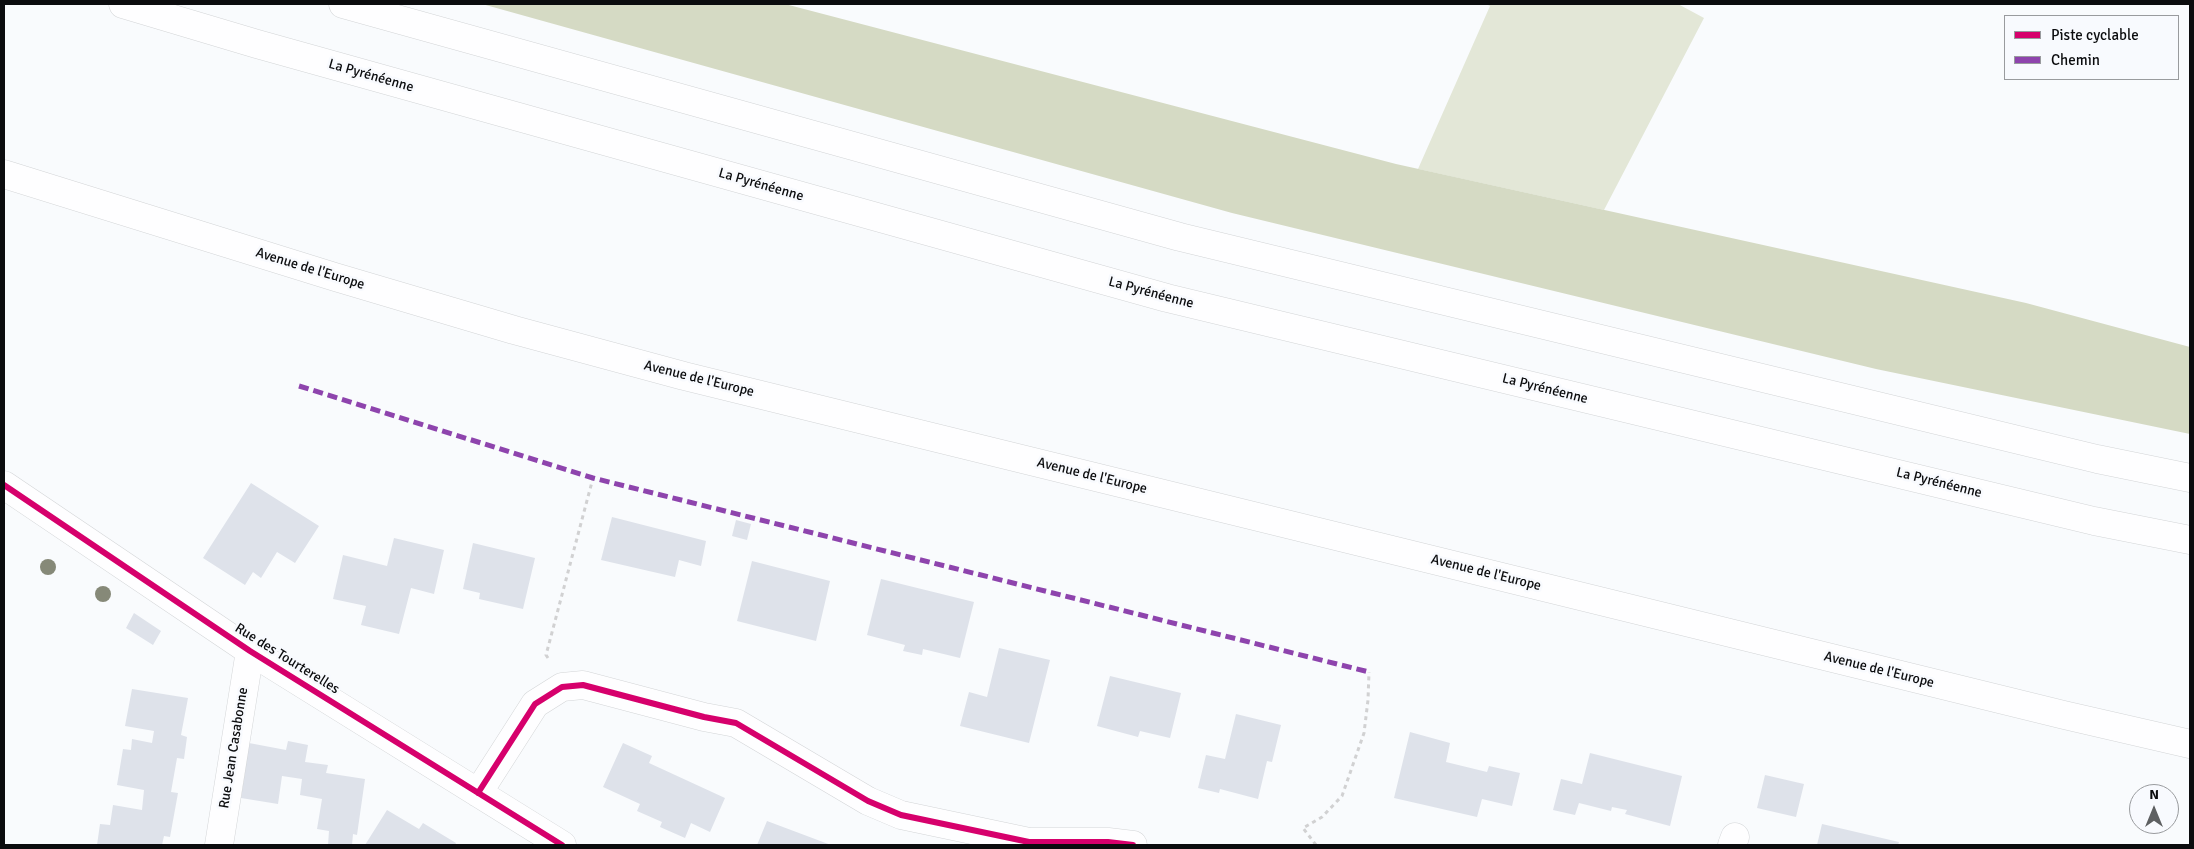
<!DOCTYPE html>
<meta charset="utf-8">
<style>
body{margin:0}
#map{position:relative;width:2194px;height:849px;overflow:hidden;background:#f9fbfd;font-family:Signika,sans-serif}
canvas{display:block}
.frame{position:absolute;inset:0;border:5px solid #0b0c0e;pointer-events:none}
.legend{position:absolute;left:2004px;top:15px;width:175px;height:65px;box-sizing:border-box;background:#f8fafe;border:1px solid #999b9e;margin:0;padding:6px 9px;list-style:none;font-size:15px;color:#0b0c0e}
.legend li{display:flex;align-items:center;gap:10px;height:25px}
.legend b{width:25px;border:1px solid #999b9e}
.north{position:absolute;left:2129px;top:784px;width:50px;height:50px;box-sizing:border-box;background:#f8fafe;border:1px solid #999b9e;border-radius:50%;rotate:0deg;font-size:14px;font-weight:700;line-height:20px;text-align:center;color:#0b0c0e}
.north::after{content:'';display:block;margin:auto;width:18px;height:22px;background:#5e6062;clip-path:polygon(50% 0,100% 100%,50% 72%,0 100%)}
</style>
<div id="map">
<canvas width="2194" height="849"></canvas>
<div class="frame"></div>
<ul class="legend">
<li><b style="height:6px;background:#d6006c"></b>Piste cyclable</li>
<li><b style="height:6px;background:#8e44ad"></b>Chemin</li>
</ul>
<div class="north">N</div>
</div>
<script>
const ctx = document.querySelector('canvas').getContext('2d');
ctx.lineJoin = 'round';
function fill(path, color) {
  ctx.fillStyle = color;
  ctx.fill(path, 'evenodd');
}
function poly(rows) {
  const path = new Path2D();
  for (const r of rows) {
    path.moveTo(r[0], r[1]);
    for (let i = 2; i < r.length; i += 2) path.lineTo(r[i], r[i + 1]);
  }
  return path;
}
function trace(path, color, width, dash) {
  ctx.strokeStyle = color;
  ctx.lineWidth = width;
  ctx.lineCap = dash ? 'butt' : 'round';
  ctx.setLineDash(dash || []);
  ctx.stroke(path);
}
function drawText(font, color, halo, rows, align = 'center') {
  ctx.font = font + ' Signika,sans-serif';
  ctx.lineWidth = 5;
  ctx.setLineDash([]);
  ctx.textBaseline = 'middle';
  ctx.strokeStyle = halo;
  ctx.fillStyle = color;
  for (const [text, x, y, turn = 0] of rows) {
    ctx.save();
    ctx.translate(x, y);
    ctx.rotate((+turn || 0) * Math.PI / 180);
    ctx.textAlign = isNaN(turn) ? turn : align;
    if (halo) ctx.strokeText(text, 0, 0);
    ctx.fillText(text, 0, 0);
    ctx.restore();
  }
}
fill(poly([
 [1486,4,1678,4,1704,18,1604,210,1418,169,1490,6]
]), '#e3e7d7');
fill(poly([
 [482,4,785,4,1396,164,2026,303,2190,347,2190,434,1876,369,1232,213]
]), '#d5dac4');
fill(poly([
 [251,483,319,526,295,563,277,552,261,578,253,572,245,585,203,558],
 [612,517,706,541,701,566,679,560,675,577,601,560],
 [736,520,751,524,747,540,732,536],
 [394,538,444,550,434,594,411,588,399,634,361,625,366,606,333,599,343,555,387,566],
 [473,543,535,558,523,609,479,599,480,593,463,589],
 [752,561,830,581,816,641,737,621],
 [881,579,974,602,960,658,923,649,922,655,903,651,905,645,867,635],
 [134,613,161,631,153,645,126,628],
 [999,648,1050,660,1029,743,960,726,969,692,987,697],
 [1110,676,1181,693,1170,738,1140,731,1138,737,1097,726],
 [132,689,188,698,181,735,187,737,184,759,177,758,171,792,178,793,170,837,164,836,162,845,97,845,100,824,110,825,113,805,142,810,144,790,117,785,123,749,131,750,132,739,152,743,154,731,125,726],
 [1236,714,1281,725,1272,762,1267,761,1258,799,1220,789,1219,793,1198,788,1206,755,1225,759],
 [1410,732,1450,743,1446,762,1487,772,1489,766,1520,773,1512,806,1482,799,1477,817,1394,798],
 [288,741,308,745,305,762,328,765,326,773,365,779,357,835,353,834,352,845,328,845,329,831,317,829,322,799,300,795,302,779,282,776,278,804,241,798,249,743,286,750],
 [623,743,652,756,649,763,725,798,710,832,691,823,685,838,660,827,662,822,637,811,640,804,603,787],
 [1590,753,1682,776,1670,826,1625,814,1627,810,1612,807,1611,811,1579,803,1575,815,1553,810,1561,779,1582,784],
 [1765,775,1804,784,1796,817,1757,808],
 [387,810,419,829,423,823,456,843,455,845,365,845],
 [767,821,831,845,757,845],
 [1822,824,1899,842,1898,845,1817,845]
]), '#dee2ea');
const street = poly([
 [4,485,250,651,562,845],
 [478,793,535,704,562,687,583,685,704,717,736,723,868,801,901,815,1029,842,1108,842,1133,845],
 [219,845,250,651],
 [1732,845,1735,837]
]);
const primary = poly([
 [4,174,335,277,514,330,684,376,2064,715,2190,744]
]);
const highway = poly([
 [123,4,257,44,1167,298,2094,521,2190,540],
 [343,4,1180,237,2097,459,2190,478]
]);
trace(street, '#d3d5d7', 29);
trace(primary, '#d3d5d7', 29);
trace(highway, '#d3d5d7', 29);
trace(poly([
 [548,658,546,655,593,478],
 [1316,845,1303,828,1322,817,1342,796,1364,733,1368,700,1369,672]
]), '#d1d1d2', 3, [4, 4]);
trace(street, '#fefeff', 28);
trace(primary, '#fefeff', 28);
trace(highway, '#fefeff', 28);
trace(poly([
 [299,386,593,478,1369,672]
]), '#8e44ad', 5, [10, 5]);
trace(poly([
 [4,485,250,651,562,845],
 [478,793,535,704,562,687,583,685,704,717,736,723,868,801,901,815,1029,842,1108,842,1133,845]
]), '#d6006c', 6);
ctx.fillStyle = '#868978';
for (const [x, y] of [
 [48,567],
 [103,594]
]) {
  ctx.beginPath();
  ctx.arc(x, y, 8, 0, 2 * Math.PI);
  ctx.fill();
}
drawText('14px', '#0b0c0e', '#f8fafe', [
 ["La Pyrénéenne",371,76,16],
 ["La Pyrénéenne",761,185,16],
 ["Avenue de l'Europe",310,269,17],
 ["La Pyrénéenne",1151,293,15],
 ["Avenue de l'Europe",699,379,14],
 ["La Pyrénéenne",1545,389,14],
 ["Avenue de l'Europe",1092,476,14],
 ["La Pyrénéenne",1939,483,14],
 ["Avenue de l'Europe",1486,573,14],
 ["Rue des Tourterelles",287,659,32],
 ["Avenue de l'Europe",1879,670,14],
 ["Rue Jean Casabonne",234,748,-81]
]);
</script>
